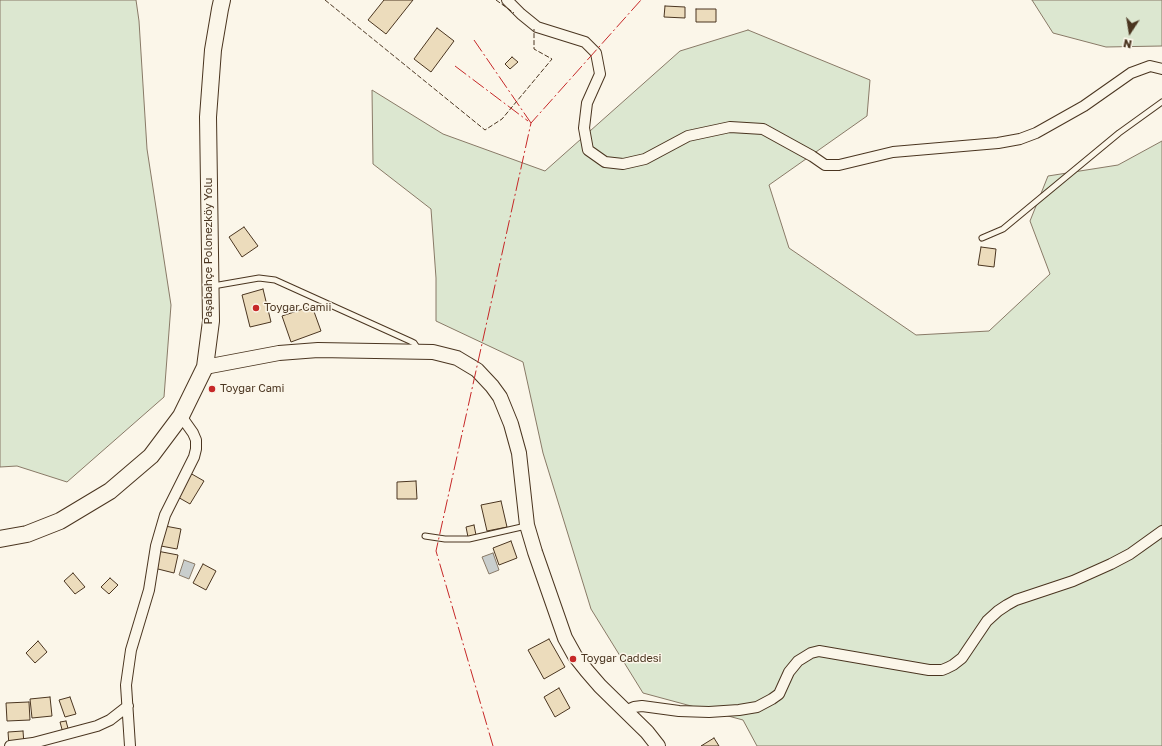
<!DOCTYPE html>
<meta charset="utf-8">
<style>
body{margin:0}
#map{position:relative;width:1162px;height:746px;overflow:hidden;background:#fbf6e9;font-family:"Golos Text",sans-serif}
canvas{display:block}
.north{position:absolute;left:1110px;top:12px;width:40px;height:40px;-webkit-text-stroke:3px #fbf6e9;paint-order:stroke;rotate:192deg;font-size:11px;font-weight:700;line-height:16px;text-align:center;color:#4a3520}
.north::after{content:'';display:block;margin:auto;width:14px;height:18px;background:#4a3520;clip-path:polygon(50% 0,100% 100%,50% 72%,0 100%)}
</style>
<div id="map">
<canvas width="1162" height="746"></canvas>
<div class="north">N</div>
</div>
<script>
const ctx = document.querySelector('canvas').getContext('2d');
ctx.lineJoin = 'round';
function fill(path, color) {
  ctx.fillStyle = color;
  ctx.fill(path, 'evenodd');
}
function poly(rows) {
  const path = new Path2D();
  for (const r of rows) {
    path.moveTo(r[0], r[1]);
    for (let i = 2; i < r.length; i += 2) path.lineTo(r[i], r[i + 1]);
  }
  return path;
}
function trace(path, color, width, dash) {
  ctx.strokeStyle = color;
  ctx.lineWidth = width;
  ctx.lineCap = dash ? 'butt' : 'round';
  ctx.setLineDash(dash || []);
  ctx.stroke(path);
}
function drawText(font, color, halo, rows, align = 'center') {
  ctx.font = font + ' "Golos Text",sans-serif';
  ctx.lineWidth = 3;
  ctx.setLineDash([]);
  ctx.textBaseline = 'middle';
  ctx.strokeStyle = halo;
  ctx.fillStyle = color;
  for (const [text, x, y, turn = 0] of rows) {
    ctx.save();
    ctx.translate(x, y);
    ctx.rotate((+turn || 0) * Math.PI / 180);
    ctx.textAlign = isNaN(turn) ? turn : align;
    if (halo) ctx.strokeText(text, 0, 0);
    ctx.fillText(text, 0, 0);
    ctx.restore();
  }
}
const green = poly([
 [0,0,136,0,139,21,147,149,171,305,164,397,67,482,17,466,0,467,0,0],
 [1032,0,1162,0,1162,46,1106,47,1053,33,1032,0],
 [748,30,870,80,867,116,769,185,789,248,916,335,989,331,1050,274,1030,221,1048,176,1118,165,1162,141,1162,746,757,746,743,720,643,693,591,609,543,453,523,362,436,321,436,278,431,209,373,164,372,90,443,134,545,171,680,51,748,30]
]);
fill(green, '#dce7d0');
trace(green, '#887966', 1);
const water = poly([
 [493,553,499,570,489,574,482,557,493,553],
 [184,560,195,564,189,579,179,575,184,560]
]);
fill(water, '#c9cecd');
trace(water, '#887966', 1);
const building = poly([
 [384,0,413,0,386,34,368,20,384,0],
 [665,6,685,7,685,18,664,17,665,6],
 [696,9,716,9,716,22,696,22,696,9],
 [437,28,454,41,431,72,414,59,437,28],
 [512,57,518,62,510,69,505,64,512,57],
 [244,227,258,246,242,257,229,237,244,227],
 [981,247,996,249,994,267,978,265,981,247],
 [263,289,271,322,250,327,242,295,263,289],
 [312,306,321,331,291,342,282,316,312,306],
 [190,473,204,481,190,504,176,496,190,473],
 [416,481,417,499,397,499,397,482,416,481],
 [501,501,507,527,487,531,481,505,501,501],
 [474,525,476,535,468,537,466,527,474,525],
 [165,526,181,529,177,549,161,546,165,526],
 [511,541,517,558,499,565,493,548,511,541],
 [157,551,178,555,174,573,154,568,157,551],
 [203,564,216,571,206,590,193,583,203,564],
 [73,573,85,587,75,594,64,581,73,573],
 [110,578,118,585,109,594,101,587,110,578],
 [549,639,565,667,544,679,528,650,549,639],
 [38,641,47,652,35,663,26,653,38,641],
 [559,688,570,708,555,717,544,697,559,688],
 [50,697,52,716,32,718,30,699,50,697],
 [70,697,76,714,65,717,59,700,70,697],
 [29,702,30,720,7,721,6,703,29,702],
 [66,721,69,732,63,733,60,722,66,721],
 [23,731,24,744,9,745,8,732,23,731],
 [714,738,719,746,701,746,714,738]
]);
fill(building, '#ecdcbc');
trace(building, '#4a3520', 1);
const lane = poly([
 [982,238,1003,229,1119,133,1162,102],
 [213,286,259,278,275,280,410,341,414,343,418,349],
 [425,536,445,539,469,539,526,526]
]);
const street = poly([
 [507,0,521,14,537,27,585,42,596,53,600,74,587,103,584,128,588,150,605,162,623,164,645,159,688,136,730,127,763,129,812,156,825,165,839,165,893,152,998,143,1020,139,1036,133,1084,106,1131,73,1150,66,1162,69],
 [625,711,634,707,642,706,679,711,709,712,739,710,757,707,772,699,779,694,789,672,798,661,811,653,819,651,929,670,942,670,947,668,953,665,962,658,987,621,998,611,1007,605,1016,600,1073,581,1111,564,1130,554,1162,531],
 [10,746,33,743,97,726,110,720,128,706],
 [130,746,126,685,131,650,149,590,156,546,165,515,194,457,196,449,196,440,193,433,181,416]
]);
const secondary = poly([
 [205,367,279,353,318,350,433,352,457,358,477,370,492,386,500,397,511,424,519,453,527,525,535,552,565,638,575,656,587,671,600,686,647,732,658,746]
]);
const primary = poly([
 [0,539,27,534,60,521,110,491,151,456,181,416,205,367,211,321,208,117,213,50,220,9,222,0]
]);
trace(lane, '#4a3520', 7);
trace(street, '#4a3520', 12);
trace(secondary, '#4a3520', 16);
trace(primary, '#4a3520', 18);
trace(lane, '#fbf6e9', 5);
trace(street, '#fbf6e9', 10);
trace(secondary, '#fbf6e9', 14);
trace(primary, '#fbf6e9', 16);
trace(poly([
 [325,0,485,130,502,119,552,59,534,49,534,29],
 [496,0,514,13]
]), '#4a3520', 1, [5, 2]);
trace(poly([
 [474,40,531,123],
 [455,66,528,121],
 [493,746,436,551,531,123,641,0]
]), '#c62828', 1, [14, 3, 2, 3]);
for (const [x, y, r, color] of [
 [256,308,4,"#c62828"],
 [212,389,4,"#c62828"],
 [573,659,4,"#c62828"]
]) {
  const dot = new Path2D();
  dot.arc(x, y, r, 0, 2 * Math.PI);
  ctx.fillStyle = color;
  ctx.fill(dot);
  trace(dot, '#fbf6e9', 1.5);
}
drawText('11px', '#4a3520', '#fbf6e9', [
 ["Paşabahçe Polonezköy Yolu",209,251,-90]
]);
drawText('11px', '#4a3520', '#fbf6e9', [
 ["Toygar Camii",264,308],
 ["Toygar Cami",220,389],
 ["Toygar Caddesi",581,659]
], 'left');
</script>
